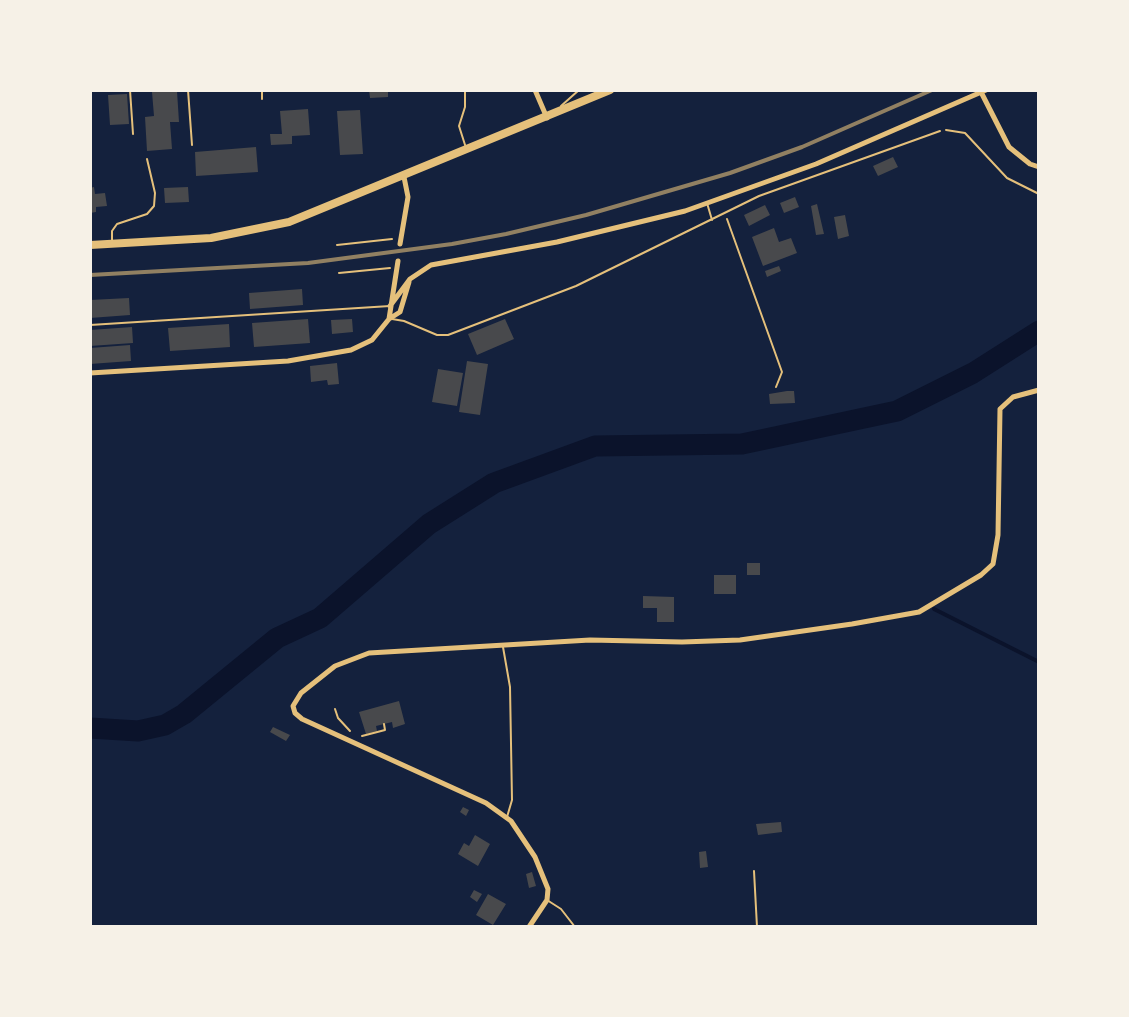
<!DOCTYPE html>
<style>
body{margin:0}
#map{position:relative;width:1129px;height:1017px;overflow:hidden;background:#14213d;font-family:Cabin,sans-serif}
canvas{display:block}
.frame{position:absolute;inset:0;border:92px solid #f6f1e7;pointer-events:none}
</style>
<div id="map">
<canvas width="1129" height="1017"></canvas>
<div class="frame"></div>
</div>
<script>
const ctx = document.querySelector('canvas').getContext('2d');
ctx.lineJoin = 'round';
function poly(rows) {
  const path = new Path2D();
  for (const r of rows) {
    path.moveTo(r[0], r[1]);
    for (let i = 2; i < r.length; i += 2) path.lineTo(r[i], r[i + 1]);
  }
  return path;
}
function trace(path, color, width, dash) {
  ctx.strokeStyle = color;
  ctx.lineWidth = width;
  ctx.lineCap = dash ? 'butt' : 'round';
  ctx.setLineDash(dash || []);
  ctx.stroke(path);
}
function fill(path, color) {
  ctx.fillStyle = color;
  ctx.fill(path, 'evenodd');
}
trace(poly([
 [934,609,1039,662]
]), '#0b132b', 4);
trace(poly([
 [90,728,138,731,165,725,184,714,277,638,320,618,429,524,494,483,595,446,742,444,897,411,973,373,1039,331]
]), '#0b132b', 21);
fill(poly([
 [369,90,388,90,388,97,370,98],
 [177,91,179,122,170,122,172,149,147,151,145,117,154,116,152,92],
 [127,94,129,124,110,125,108,95],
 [308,109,310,135,292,136,292,144,271,145,270,134,282,134,280,111],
 [360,110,363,154,340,155,337,111],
 [256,147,258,172,196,176,195,152],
 [893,157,898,167,878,176,873,166],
 [94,187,95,194,105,193,107,206,96,207,96,212,90,213,90,188],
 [188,187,189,202,165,203,164,188],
 [795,197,799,207,784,213,780,203],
 [817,204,824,234,816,235,811,206],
 [765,205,770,215,749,226,744,215],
 [845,215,849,236,838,239,834,217],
 [774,228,779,242,791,238,797,253,763,266,752,237],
 [779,266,781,271,767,277,765,271],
 [302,289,303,305,250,309,249,293],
 [129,298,130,315,90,318,90,300],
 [308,319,310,343,254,347,252,323],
 [352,319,353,332,332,334,331,320],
 [505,319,514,339,477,355,468,334],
 [229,324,230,347,170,351,168,328],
 [132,327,133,343,90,346,90,330],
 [130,345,131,361,90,364,90,348],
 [467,361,488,364,480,415,459,412],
 [337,363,339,384,328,385,327,380,311,382,310,366],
 [438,369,463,373,457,406,432,402],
 [787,391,794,391,795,403,770,404,769,394],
 [747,563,760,563,760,575,747,575],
 [714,575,736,575,736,594,714,594],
 [643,596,674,597,674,622,657,622,657,608,643,608],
 [399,701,405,724,393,728,392,722,376,726,377,731,366,734,359,712],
 [273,727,290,735,286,741,270,732],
 [463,807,469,810,466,816,460,812],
 [781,822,782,832,758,835,756,824],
 [475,835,490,844,478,866,458,854,464,843,469,846],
 [706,851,708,867,700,868,699,852],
 [532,872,536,886,529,888,526,874],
 [474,890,482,894,477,902,470,897],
 [488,894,506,904,493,925,476,915]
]), '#48494c');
trace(poly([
 [946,130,965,133,1007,178,1039,194],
 [727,219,782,372,776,387],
 [337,245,392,239],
 [339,273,390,268],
 [335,709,338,718,350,731],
 [362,736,385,730,384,724]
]), '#e5c07b', 2);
trace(poly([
 [130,90,133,134],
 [188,90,192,145],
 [262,90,262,99],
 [465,90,465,107,459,126,466,148],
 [561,106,579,90],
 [707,203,712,220],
 [112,241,112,231,117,224,147,214,154,206,155,193,147,159],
 [392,319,404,321,437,335,448,335,576,286,759,196,940,131],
 [90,325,390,306],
 [503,647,510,687,512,800,507,817],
 [754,871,757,927],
 [547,900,561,909,575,927]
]), '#e5c07b', 2);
trace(poly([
 [535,90,547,118],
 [981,92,1009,147,1030,164,1039,167],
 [400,244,408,197,404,177],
 [390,306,410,279,431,265,557,242,685,211,816,164,986,90],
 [389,319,400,312,409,282],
 [90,373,288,361,351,350,372,340,389,319,398,261],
 [529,927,547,900,548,889,535,857,511,821,486,803,302,719,295,713,293,706,301,693,335,666,369,653,590,640,682,642,740,640,852,624,919,612,981,575,993,564,998,535,1000,409,1013,397,1039,390]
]), '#e5c07b', 5);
trace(poly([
 [90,245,211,238,289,222,610,90]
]), '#e5c07b', 8);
trace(poly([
 [90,275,308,263,452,244,506,234,586,215,730,173,802,147,932,90]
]), '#918062', 4);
</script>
